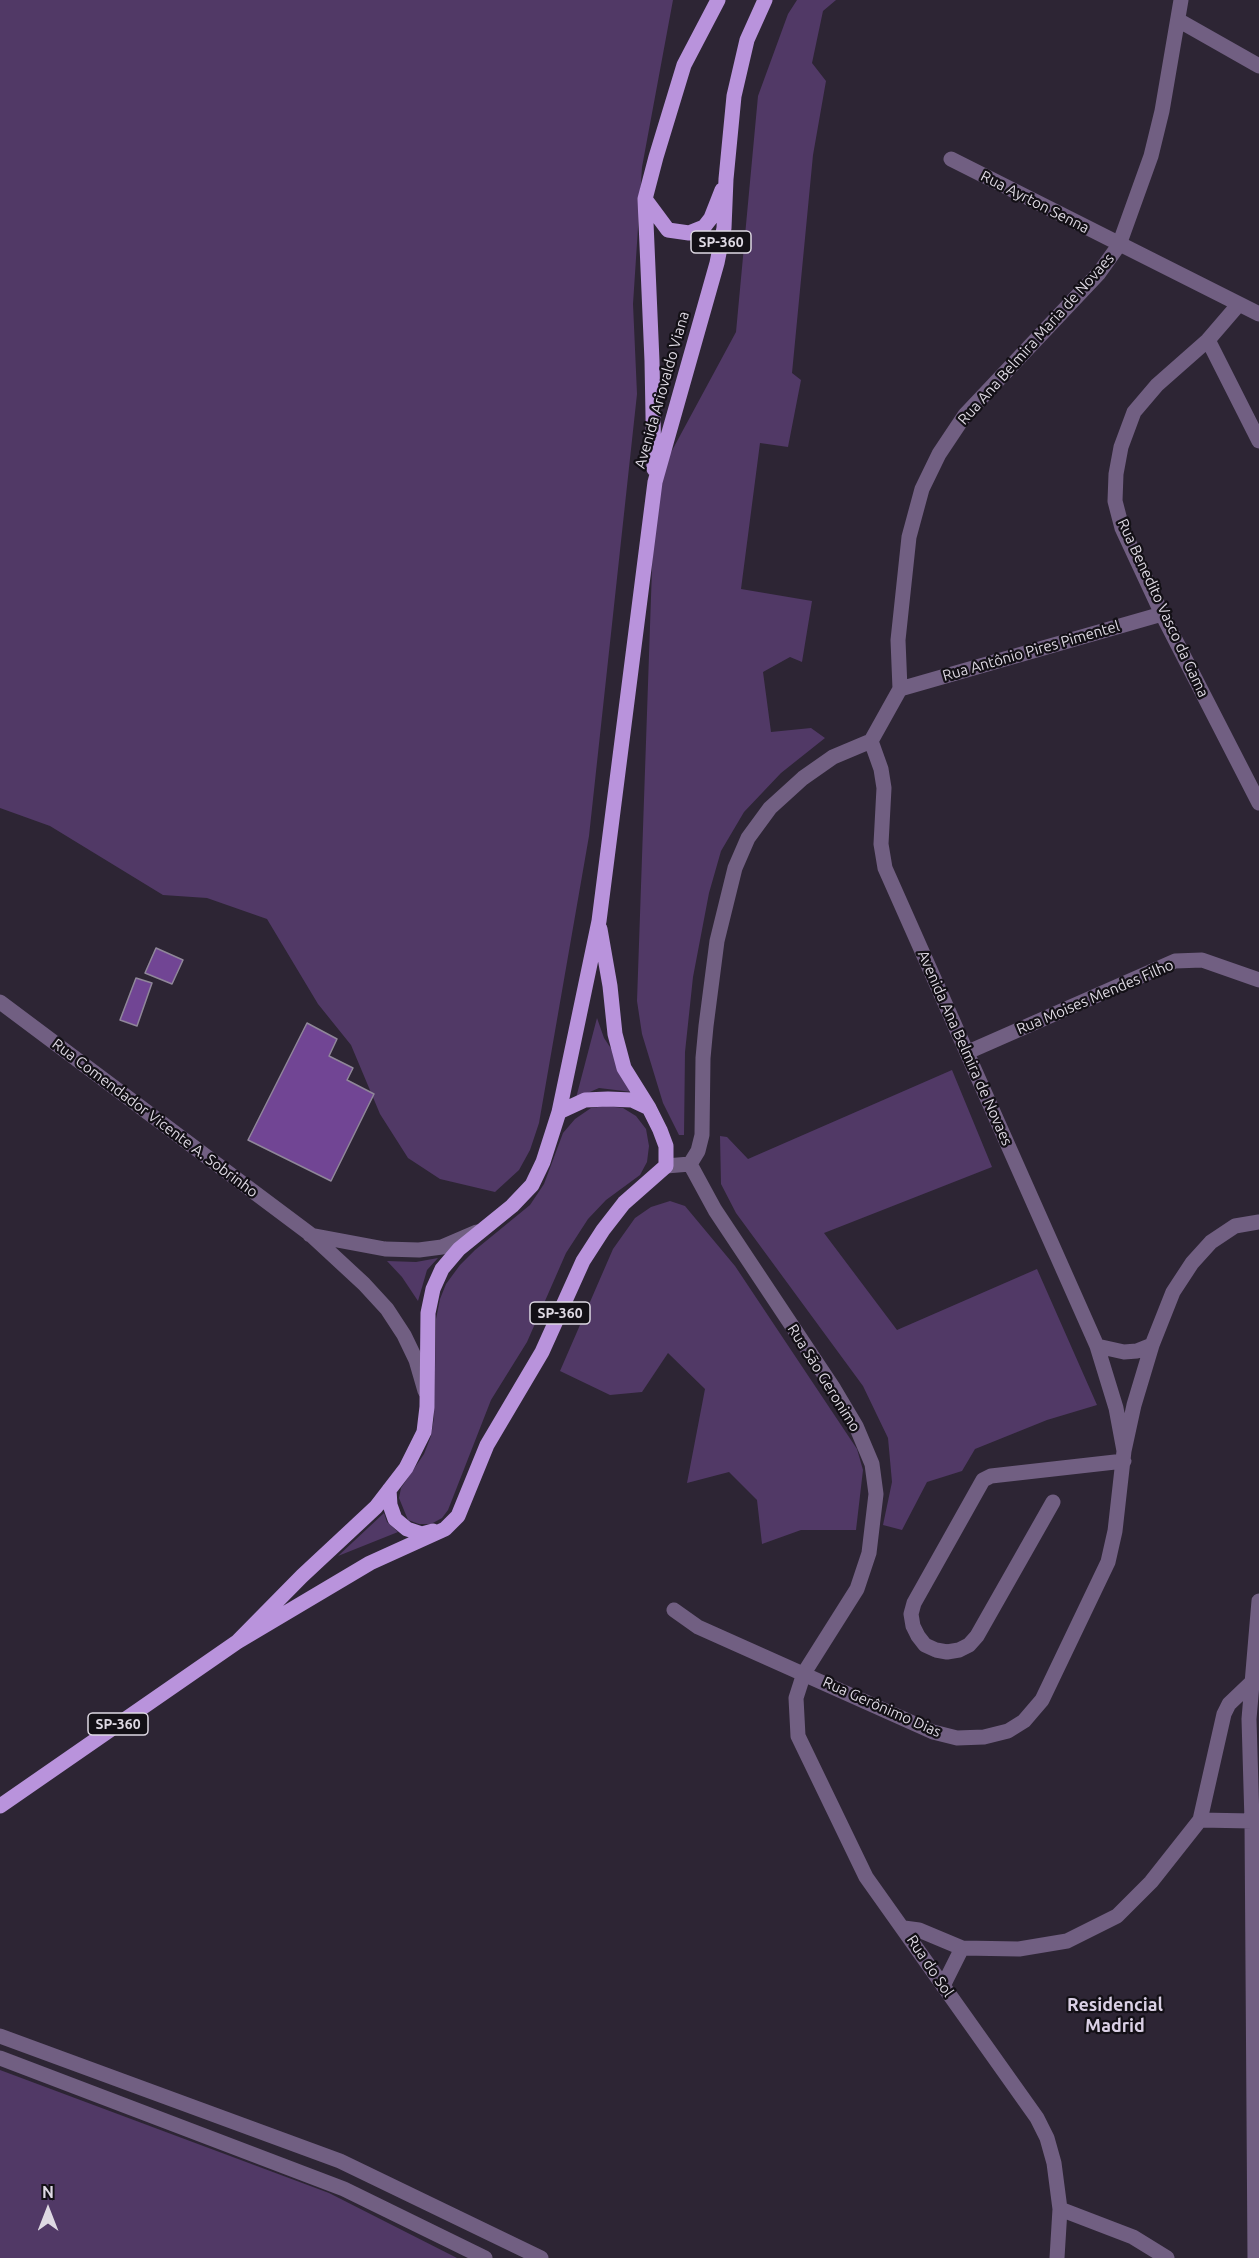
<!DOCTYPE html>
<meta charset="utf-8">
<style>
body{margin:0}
#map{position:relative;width:1259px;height:2258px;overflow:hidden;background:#2d2534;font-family:Ubuntu,sans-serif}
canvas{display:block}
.north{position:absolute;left:18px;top:2180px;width:60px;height:60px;-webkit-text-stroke:4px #131016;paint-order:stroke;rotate:0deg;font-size:16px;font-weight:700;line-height:24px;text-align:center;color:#ded9e3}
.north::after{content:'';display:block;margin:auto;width:21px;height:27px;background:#ded9e3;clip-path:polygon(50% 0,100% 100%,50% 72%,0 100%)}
</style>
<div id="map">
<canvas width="1259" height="2258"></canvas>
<div class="north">N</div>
</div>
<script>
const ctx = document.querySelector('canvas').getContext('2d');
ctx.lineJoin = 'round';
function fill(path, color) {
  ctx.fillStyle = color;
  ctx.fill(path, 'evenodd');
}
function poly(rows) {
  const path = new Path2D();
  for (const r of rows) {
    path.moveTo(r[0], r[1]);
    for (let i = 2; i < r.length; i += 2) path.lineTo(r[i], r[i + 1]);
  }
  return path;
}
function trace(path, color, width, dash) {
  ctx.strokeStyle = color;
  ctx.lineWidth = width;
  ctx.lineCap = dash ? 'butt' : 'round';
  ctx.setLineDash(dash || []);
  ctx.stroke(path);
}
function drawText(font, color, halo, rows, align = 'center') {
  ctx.font = font + ' Ubuntu,sans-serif';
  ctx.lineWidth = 4.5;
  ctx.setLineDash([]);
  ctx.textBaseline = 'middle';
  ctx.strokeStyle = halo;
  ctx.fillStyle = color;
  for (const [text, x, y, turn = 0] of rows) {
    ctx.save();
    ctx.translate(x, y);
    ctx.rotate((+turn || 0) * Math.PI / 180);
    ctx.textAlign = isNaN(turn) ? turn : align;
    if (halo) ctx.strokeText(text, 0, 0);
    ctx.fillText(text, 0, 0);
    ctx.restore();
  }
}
fill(poly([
 [0,0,673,0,642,167,633,304,637,394,589,836,539,1123,530,1150,519,1170,495,1192,440,1179,408,1158,380,1114,351,1045,318,1004,267,919,207,898,163,895,50,826,0,808],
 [797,0,836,0,823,11,812,63,826,81,813,155,792,373,801,380,788,447,760,443,741,589,812,601,802,662,790,657,763,672,771,732,811,728,825,738,781,773,744,812,721,851,709,893,693,977,685,1052,684,1135,679,1135,663,1103,642,1034,637,1001,655,482,736,332,758,96,788,14],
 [597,1018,604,1038,624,1068,632,1092,599,1088,576,1098],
 [952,1070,992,1167,824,1233,897,1330,1037,1269,1097,1405,1047,1420,975,1449,962,1471,927,1482,902,1530,883,1525,892,1482,888,1438,863,1386,736,1213,721,1184,720,1136,727,1137,748,1159],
 [606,1106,623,1108,636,1116,646,1129,649,1146,647,1162,640,1175,606,1200,588,1219,566,1253,527,1342,491,1400,448,1510,442,1518,431,1524,419,1524,408,1520,399,1498,401,1488,424,1454,431,1436,434,1418,436,1319,440,1299,446,1284,460,1265,475,1250,530,1205,544,1184,563,1133,575,1119,591,1108],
 [670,1201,685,1206,735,1266,857,1449,863,1470,856,1530,801,1530,762,1544,757,1500,729,1472,687,1483,705,1389,668,1353,642,1392,610,1395,560,1371,613,1249,635,1218,651,1207],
 [438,1258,427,1270,418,1301,402,1277,387,1261,416,1262],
 [384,1513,387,1522,398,1532,338,1556],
 [0,2070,329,2193,457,2258,0,2258]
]), '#513966');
const building = poly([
 [156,948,183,960,172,984,145,973,156,948],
 [136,978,152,983,137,1026,120,1020,136,978],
 [307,1023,337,1039,329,1056,353,1068,347,1080,374,1094,331,1181,248,1140,307,1023]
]);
fill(building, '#714594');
trace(building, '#90879a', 1.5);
trace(poly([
 [1178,20,1259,66],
 [951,159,1259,314],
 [1239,304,1208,340,1157,385,1134,412,1121,447,1116,474,1115,501,1122,528,1162,614,1259,803],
 [1208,340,1259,441],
 [900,689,1162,614],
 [871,741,881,769,884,788,881,844,885,868,1097,1346,1116,1408,1124,1451,1134,1405,1152,1345],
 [871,741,900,689,898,640,909,537,922,489,939,454,965,415,1099,273,1119,245,1151,156,1162,111,1181,0],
 [968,1052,1175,961,1202,960,1259,980],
 [690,1164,715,1210,834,1389,856,1426,872,1464,876,1494,869,1553,857,1589,804,1673,796,1698,798,1736,866,1877,1037,2118,1047,2138,1054,2163,1060,2209,1057,2258],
 [666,1166,690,1164,698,1151,702,1135,703,1058,706,1026,717,941,735,868,748,838,770,808,803,778,833,757,871,741],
 [1097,1346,1124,1352,1137,1351,1152,1345,1173,1292,1192,1263,1211,1242,1235,1226,1259,1222],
 [1053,1502,977,1636,969,1645,959,1650,947,1652,936,1650,925,1645,918,1636,913,1626,911,1614,914,1603,983,1480,991,1476,1124,1461],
 [674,1610,698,1627,933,1732,957,1738,984,1737,1008,1731,1024,1721,1042,1700,1108,1562,1115,1531,1124,1451],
 [1200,1820,1252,1821],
 [904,1928,919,1930,962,1948,1019,1949,1067,1941,1117,1916,1151,1882,1200,1820,1224,1714,1229,1704,1251,1683],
 [943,1986,962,1948],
 [0,2036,340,2161,541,2258],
 [0,2058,344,2189,485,2258],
 [1060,2209,1133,2237,1167,2258],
 [1255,2258,1252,1821,1249,1719,1259,1601]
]), '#715f82', 15);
trace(poly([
 [0,1002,310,1234,364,1284,387,1309,404,1335,416,1360,425,1391],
 [310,1235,385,1249,419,1250,442,1247,477,1232]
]), '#715f82', 15);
trace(poly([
 [645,199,668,230,689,233,704,227,711,218,722,190],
 [654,469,652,361,645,199,656,157,684,65,718,0],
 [559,1112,585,1100,608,1099,632,1100,649,1108],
 [389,1490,390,1505,395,1519,407,1529,422,1534,433,1531],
 [237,1642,302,1576,376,1507,406,1468,424,1432,427,1407,428,1313,433,1289,442,1269,459,1249,512,1206,532,1185,543,1162,559,1112,599,921,655,482,717,263,724,228,726,179,734,96,747,40,765,0],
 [0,1806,237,1642,370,1563,445,1529,458,1516,487,1445,542,1352,583,1261,603,1230,624,1203,666,1166,666,1146,660,1130,649,1108,624,1068,615,1034,610,986,600,929]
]), '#b993dc', 15);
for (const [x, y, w] of [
 [721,242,60],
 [560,1313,60],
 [118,1724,60]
]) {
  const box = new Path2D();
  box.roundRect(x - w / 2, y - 11, w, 22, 4.5);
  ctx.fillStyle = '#131016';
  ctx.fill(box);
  trace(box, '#ded9e3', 1.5);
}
drawText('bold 14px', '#ded9e3', null, [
 ["SP-360",721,242],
 ["SP-360",560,1313],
 ["SP-360",118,1724]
]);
drawText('15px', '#ded9e3', '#131016', [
 ["Rua Ayrton Senna",1035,202,27],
 ["Rua Ana Belmira Maria de Novaes",1036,339,-48],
 ["Avenida Ariovaldo Viana",662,390,-74],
 ["Rua Benedito Vasco da Gama",1163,608,65],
 ["Rua Antônio Pires Pimentel",1031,651,-16],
 ["Rua Moises Mendes Filho",1095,997,-23],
 ["Avenida Ana Belmira de Novaes",965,1048,66],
 ["Rua Comendador Vicente A. Sobrinho",155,1118,37],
 ["Rua São Geronimo",824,1378,58],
 ["Rua Gerônimo Dias",882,1707,24],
 ["Rua do Sol",930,1966,56]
]);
drawText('bold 18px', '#dad0e5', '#131016', [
 ["Residencial",1115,2005],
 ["Madrid",1115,2026]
]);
</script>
